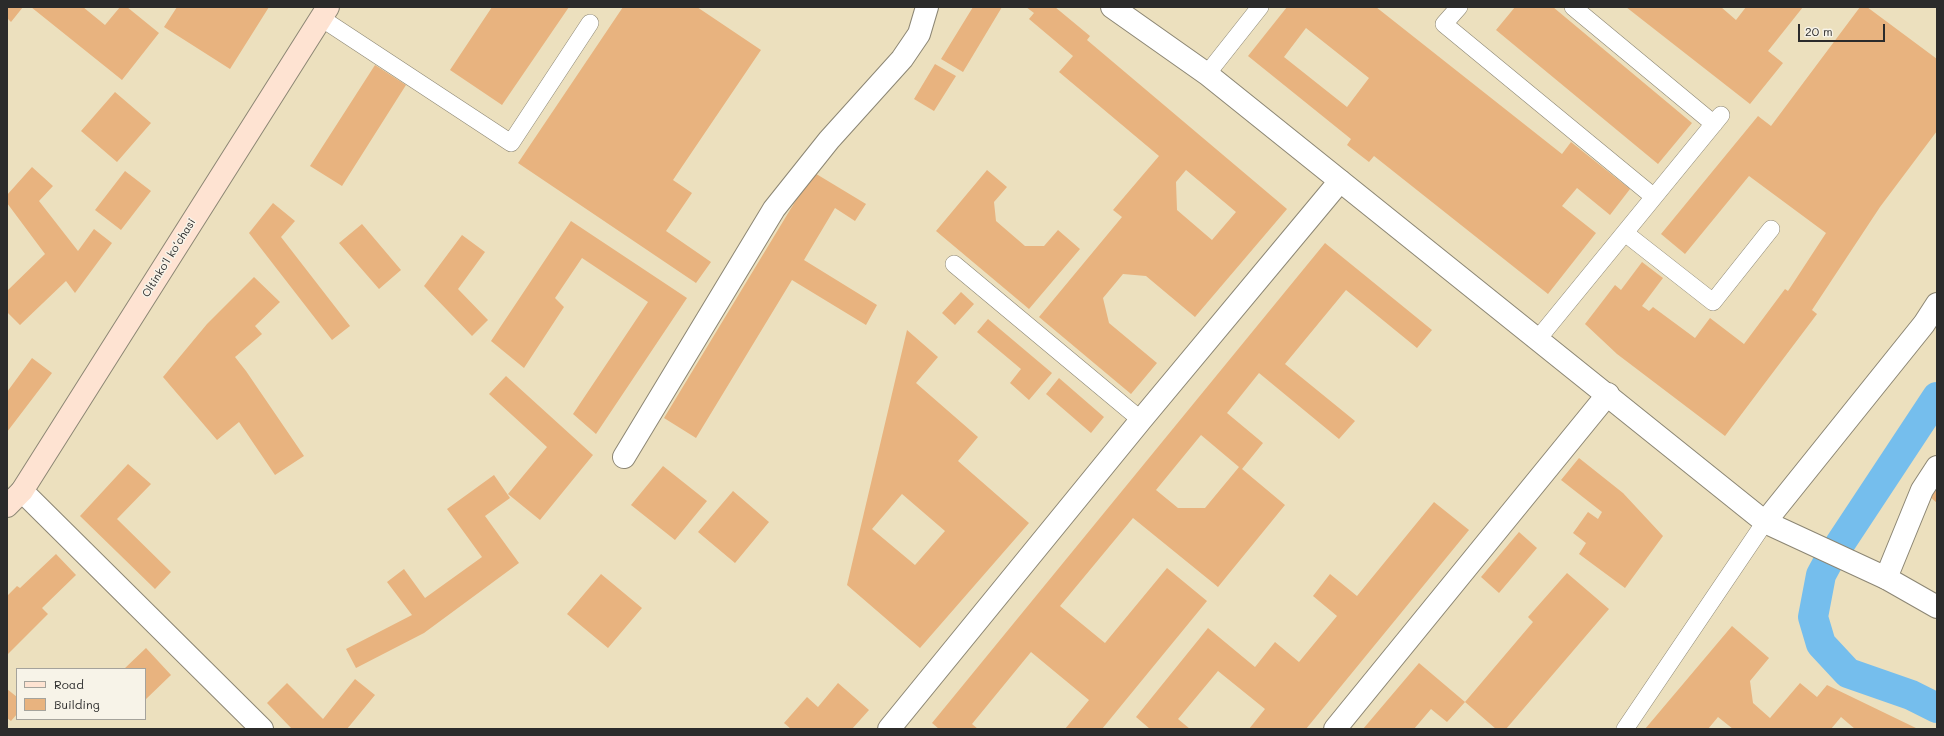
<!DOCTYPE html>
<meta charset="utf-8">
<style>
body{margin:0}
#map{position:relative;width:1944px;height:736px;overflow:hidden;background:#ece0be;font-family:Mali,sans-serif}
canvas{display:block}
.frame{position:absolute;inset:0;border:8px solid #2b2b2b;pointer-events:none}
.legend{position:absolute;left:16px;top:668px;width:130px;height:52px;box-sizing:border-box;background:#f7f3e8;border:1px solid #a5a39c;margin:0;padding:5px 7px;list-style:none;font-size:12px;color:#2b2b2b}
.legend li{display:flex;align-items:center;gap:8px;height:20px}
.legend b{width:20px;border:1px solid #a5a39c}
.scale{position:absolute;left:1798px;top:24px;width:87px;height:18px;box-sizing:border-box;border:2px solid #2b2b2b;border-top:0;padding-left:5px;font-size:12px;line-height:14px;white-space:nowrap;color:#2b2b2b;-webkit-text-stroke:3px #f7f3e8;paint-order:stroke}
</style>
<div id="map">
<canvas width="1944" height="736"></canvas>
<div class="frame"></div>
<ul class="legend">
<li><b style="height:5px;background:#fee3d2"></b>Road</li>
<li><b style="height:11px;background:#e8b37f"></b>Building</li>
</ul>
<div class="scale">20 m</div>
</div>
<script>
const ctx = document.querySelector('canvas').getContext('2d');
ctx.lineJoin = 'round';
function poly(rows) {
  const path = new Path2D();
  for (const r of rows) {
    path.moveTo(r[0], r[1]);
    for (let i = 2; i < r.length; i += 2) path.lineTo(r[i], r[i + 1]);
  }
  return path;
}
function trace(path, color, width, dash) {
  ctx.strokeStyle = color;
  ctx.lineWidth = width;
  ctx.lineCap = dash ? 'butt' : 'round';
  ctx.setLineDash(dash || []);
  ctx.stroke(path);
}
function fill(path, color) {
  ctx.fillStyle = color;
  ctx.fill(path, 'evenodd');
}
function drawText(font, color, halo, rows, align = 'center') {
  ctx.font = font + ' Mali,sans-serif';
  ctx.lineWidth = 3;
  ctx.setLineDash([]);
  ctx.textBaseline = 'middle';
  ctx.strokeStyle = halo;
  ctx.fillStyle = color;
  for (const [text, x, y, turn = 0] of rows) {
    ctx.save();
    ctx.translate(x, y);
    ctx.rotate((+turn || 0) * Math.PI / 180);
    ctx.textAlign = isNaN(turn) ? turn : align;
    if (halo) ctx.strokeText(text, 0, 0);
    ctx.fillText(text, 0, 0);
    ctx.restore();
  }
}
trace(poly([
 [1937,397,1828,562,1821,575,1813,617,1821,644,1848,673,1911,695,1937,708]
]), '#75beed', 30);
fill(poly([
 [7,7,23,7,11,22,7,18],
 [31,7,83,7,105,25,120,7,127,7,159,33,122,80],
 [177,7,269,7,230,69,164,27],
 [492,7,569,7,502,105,450,70],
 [623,7,697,7,761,50,673,180,692,193,666,231,711,262,696,283,518,163],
 [973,7,1002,7,963,72,941,59],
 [1026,7,1055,7,1090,36,1087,40,1287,209,1195,317,1146,276,1123,274,1103,298,1109,323,1157,363,1131,394,1039,317,1122,217,1113,210,1159,156,1059,72,1073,56,1029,19,1034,13],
 [1186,170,1236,212,1212,240,1177,210,1176,182],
 [1287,7,1376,7,1562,154,1571,142,1630,189,1610,215,1577,188,1562,206,1596,233,1548,294,1374,156,1369,162,1347,145,1351,139,1248,56],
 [1306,28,1369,78,1347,107,1284,57],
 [1515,7,1553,7,1692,123,1658,164,1496,30],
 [1626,7,1721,7,1736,20,1746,7,1803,7,1768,51,1783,63,1750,104],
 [1860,7,1867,7,1937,59,1937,131,1880,207,1812,310,1817,314,1725,436,1617,354,1585,324,1615,285,1621,290,1642,262,1663,278,1642,306,1649,311,1653,307,1695,338,1710,318,1744,344,1785,289,1788,291,1826,233,1749,176,1685,254,1661,234,1758,116,1771,126],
 [935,64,956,76,934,111,914,99],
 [375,65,406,85,342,186,310,166],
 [115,92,151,123,117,162,81,131],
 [32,167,53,186,39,201,78,251,94,229,112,243,75,293,66,281,20,325,7,312,7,291,45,254,7,203,7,195],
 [987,170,1007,187,994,202,996,221,1025,246,1044,246,1058,230,1080,249,1029,309,936,231],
 [125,171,151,191,121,230,95,210],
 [813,172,866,204,855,221,835,208,804,260,877,305,866,325,792,280,696,438,664,418],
 [273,203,295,221,281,237,350,326,332,340,249,233],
 [571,221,687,298,596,434,573,414,648,302,582,258,555,298,564,307,524,368,491,341],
 [362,224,401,270,379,289,339,243],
 [462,235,485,252,458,289,488,320,472,336,424,286],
 [1325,243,1432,330,1417,348,1346,290,1285,364,1355,421,1339,439,1259,373,1227,413,1263,443,1242,469,1285,505,1218,587,1133,518,1060,606,1105,643,1167,568,1207,601,1102,729,1065,729,1089,700,1031,652,972,724,978,729,939,729,932,723],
 [1201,435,1239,467,1205,508,1178,508,1156,490],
 [254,277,280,302,255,326,262,334,235,357,246,371,304,456,275,475,239,422,217,440,163,377,207,324],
 [961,292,974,304,955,325,942,313],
 [988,319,1052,373,1029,400,1010,383,1021,369,977,332],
 [907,330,938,357,916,383,978,437,958,461,1029,523,920,648,847,585],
 [902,494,945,531,915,565,872,529],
 [32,358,52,373,7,432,7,392],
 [506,376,593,455,540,520,508,494,547,447,489,394],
 [1059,378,1104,417,1091,433,1046,394],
 [1579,458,1623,493,1663,536,1625,588,1579,554,1586,543,1573,533,1588,512,1598,519,1602,512,1561,480],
 [128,464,151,484,117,519,171,572,155,589,80,516],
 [663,466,707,501,675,540,631,505],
 [494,475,510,498,485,516,519,563,424,633,356,668,346,649,412,615,387,582,404,569,425,598,482,557,447,509],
 [1937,484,1937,503,1928,495],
 [733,491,769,522,735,563,698,532],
 [1434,502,1469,530,1306,729,1249,729,1265,709,1218,671,1178,719,1190,729,1150,729,1136,717,1208,628,1255,667,1275,642,1299,662,1337,616,1313,596,1330,574,1357,596],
 [1519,532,1537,548,1499,593,1481,577],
 [56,554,76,575,42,608,48,614,7,655,7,596,17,586,20,588],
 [1567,573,1609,609,1506,729,1496,729,1465,702,1447,722,1431,709,1414,729,1363,729,1419,663,1465,702,1533,622,1528,617],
 [601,574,642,608,608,648,567,614],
 [1732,626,1769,658,1750,681,1753,703,1770,718,1800,683,1817,697,1827,685,1918,729,1855,729,1841,717,1831,729,1733,729,1718,717,1708,729,1645,729],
 [146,648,171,675,145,700,145,669,124,669],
 [355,679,375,695,347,729,292,729,267,703,287,683,323,719],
 [838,683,869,710,852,729,791,729,784,723,807,697,818,707],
 [7,689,17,697,17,714,11,721,7,718]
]), '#e8b37f');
const service = poly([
 [1459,7,1444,24,1654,197],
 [1573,7,1714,124],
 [321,18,511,143,590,23],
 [1207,74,1260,7],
 [1625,233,1713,302,1771,229],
 [954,264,1141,420],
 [1537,340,1721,115],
 [1625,729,1765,522]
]);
const minor = poly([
 [624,457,774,209,829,140,902,59,919,34,927,7],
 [22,491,262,729],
 [1765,522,1924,324,1937,304],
 [1886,578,1922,490,1937,467],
 [889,729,1141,420,1340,181],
 [1335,729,1608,394]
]);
const tertiary = poly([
 [1112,7,1207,74,1765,522,1886,578,1937,607]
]);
const secondary = poly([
 [7,506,22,491,328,7]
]);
trace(service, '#8c8674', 18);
trace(minor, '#8c8674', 24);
trace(tertiary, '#8c8674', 24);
trace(secondary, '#8c8674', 24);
trace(service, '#fff', 17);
trace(minor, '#fff', 22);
trace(tertiary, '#fff', 22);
trace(secondary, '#fee3d2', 22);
drawText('11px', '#2b2b2b', '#f7f3e8', [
 ["Oltinkoʻl koʻchasi",169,258,-58]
]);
</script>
